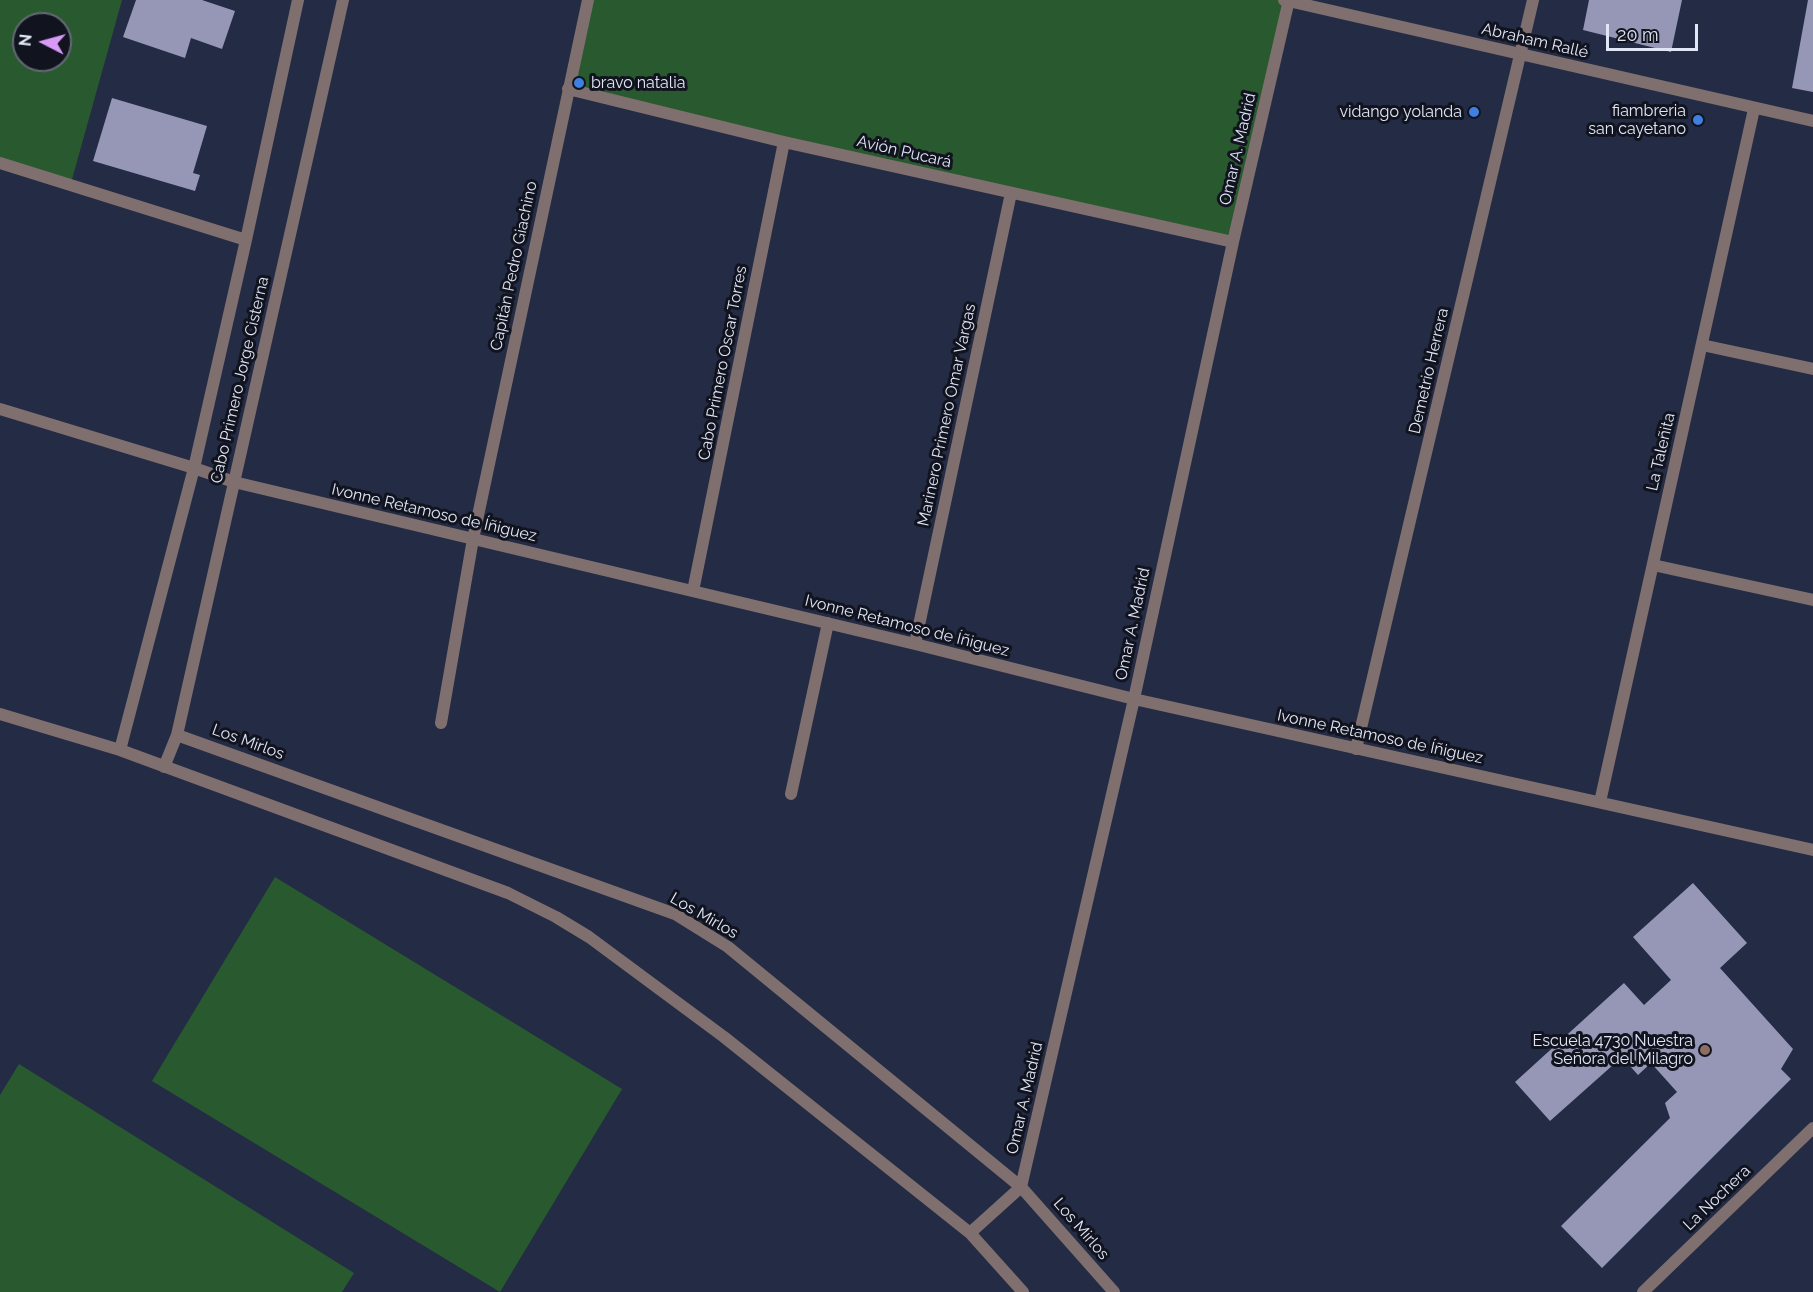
<!DOCTYPE html>
<meta charset="utf-8">
<style>
body{margin:0}
#map{position:relative;width:1813px;height:1292px;overflow:hidden;background:#242b44;font-family:Raleway,sans-serif}
canvas{display:block}
.north{position:absolute;left:12px;top:12px;width:60px;height:60px;box-sizing:border-box;background:#11141f;border:2px solid #646875;border-radius:50%;rotate:276deg;font-size:16px;font-weight:700;line-height:24px;text-align:center;color:#e1e6f7}
.north::after{content:'';display:block;margin:auto;width:21px;height:27px;background:#d99af7;clip-path:polygon(50% 0,100% 100%,50% 72%,0 100%)}
.scale{position:absolute;left:1606px;top:24px;width:92px;height:27px;box-sizing:border-box;border:3px solid #e1e6f7;border-top:0;padding-left:8px;font-size:18px;line-height:21px;white-space:nowrap;color:#e1e6f7;-webkit-text-stroke:4px #11141f;paint-order:stroke}
</style>
<div id="map">
<canvas width="1813" height="1292"></canvas>
<div class="north">N</div>
<div class="scale">20 m</div>
</div>
<script>
const ctx = document.querySelector('canvas').getContext('2d');
ctx.lineJoin = 'round';
function fill(path, color) {
  ctx.fillStyle = color;
  ctx.fill(path, 'evenodd');
}
function poly(rows) {
  const path = new Path2D();
  for (const r of rows) {
    path.moveTo(r[0], r[1]);
    for (let i = 2; i < r.length; i += 2) path.lineTo(r[i], r[i + 1]);
  }
  return path;
}
function trace(path, color, width, dash) {
  ctx.strokeStyle = color;
  ctx.lineWidth = width;
  ctx.lineCap = dash ? 'butt' : 'round';
  ctx.setLineDash(dash || []);
  ctx.stroke(path);
}
function drawText(font, color, halo, rows, align = 'center') {
  ctx.font = font + ' Raleway,sans-serif';
  ctx.lineWidth = 6;
  ctx.setLineDash([]);
  ctx.textBaseline = 'middle';
  ctx.strokeStyle = halo;
  ctx.fillStyle = color;
  for (const [text, x, y, turn = 0] of rows) {
    ctx.save();
    ctx.translate(x, y);
    ctx.rotate((+turn || 0) * Math.PI / 180);
    ctx.textAlign = isNaN(turn) ? turn : align;
    if (halo) ctx.strokeText(text, 0, 0);
    ctx.fillText(text, 0, 0);
    ctx.restore();
  }
}
fill(poly([
 [0,0,122,0,71,183,0,161],
 [24,24,60,24,60,60,24,60],
 [589,0,1278,0,1288,2,1232,241,570,87],
 [275,877,622,1089,500,1292,152,1081],
 [19,1064,354,1273,342,1292,0,1292,0,1095]
]), '#295a2f');
fill(poly([
 [136,0,202,0,235,11,222,49,191,38,185,58,123,37],
 [1589,0,1682,0,1671,52,1583,30],
 [1808,0,1813,0,1813,92,1792,88],
 [112,98,207,126,193,173,200,175,195,191,93,161],
 [1693,883,1747,943,1720,968,1793,1049,1781,1069,1791,1079,1602,1268,1561,1226,1670,1118,1665,1103,1677,1092,1651,1063,1638,1075,1622,1057,1550,1121,1515,1082,1624,983,1644,1005,1671,980,1633,937]
]), '#9697b7');
trace(poly([
 [568,89,784,142,1233,242],
 [0,163,246,240],
 [1702,345,1813,369],
 [0,409,194,468,234,482,915,644,1134,699,1813,850],
 [1653,565,1813,600],
 [693,591,784,142],
 [915,644,1011,193],
 [0,714,120,750,508,893,556,917,589,937,724,1037,970,1233,1023,1292],
 [441,723,473,539,588,0],
 [177,735,675,914,728,947,1021,1187,1114,1292],
 [1356,749,1533,0],
 [120,750,194,468,246,240,298,0],
 [164,767,177,735,343,0],
 [791,794,828,623],
 [1600,802,1754,109],
 [970,1233,1021,1187,1134,699,1233,242,1289,0],
 [1643,1292,1813,1128]
]), '#806f6f', 12);
trace(poly([
 [1284,0,1813,121]
]), '#806f6f', 12);
for (const [x, y, r, color] of [
 [579,83,6,"#3f7fe0"],
 [1474,112,6,"#3f7fe0"],
 [1698,120,6,"#3f7fe0"],
 [1705,1050,6,"#8d6e63"]
]) {
  const dot = new Path2D();
  dot.arc(x, y, r, 0, 2 * Math.PI);
  ctx.fillStyle = color;
  ctx.fill(dot);
  trace(dot, '#11141f', 2);
}
drawText('16px', '#e1e6f7', '#11141f', [
 ["Abraham Rallé",1535,41,13],
 ["Omar A. Madrid",1238,149,-77],
 ["Avión Pucará",904,152,13],
 ["Capitán Pedro Giachino",514,266,-78],
 ["Cabo Primero Oscar Torres",723,363,-79],
 ["Demetrio Herrera",1429,371,-77],
 ["Cabo Primero Jorge Cisterna",240,380,-77],
 ["Marinero Primero Omar Vargas",947,415,-78],
 ["La Taleñita",1661,452,-77],
 ["Ivonne Retamoso de Íñiguez",434,513,13],
 ["Omar A. Madrid",1133,624,-78],
 ["Ivonne Retamoso de Íñiguez",907,626,14],
 ["Ivonne Retamoso de Íñiguez",1380,737,12],
 ["Los Mirlos",248,742,20],
 ["Los Mirlos",704,916,30],
 ["Omar A. Madrid",1025,1098,-77],
 ["La Nochera",1717,1198,-44],
 ["Los Mirlos",1081,1229,49]
]);
drawText('16px', '#e1e6f7', '#11141f', [
 ["bravo natalia",591,83,"left"],
 ["fiambreria",1686,111],
 ["san cayetano",1686,129],
 ["vidango yolanda",1462,112],
 ["Escuela 4730 Nuestra",1693,1041],
 ["Señora del Milagro",1693,1059]
], 'right');
</script>
